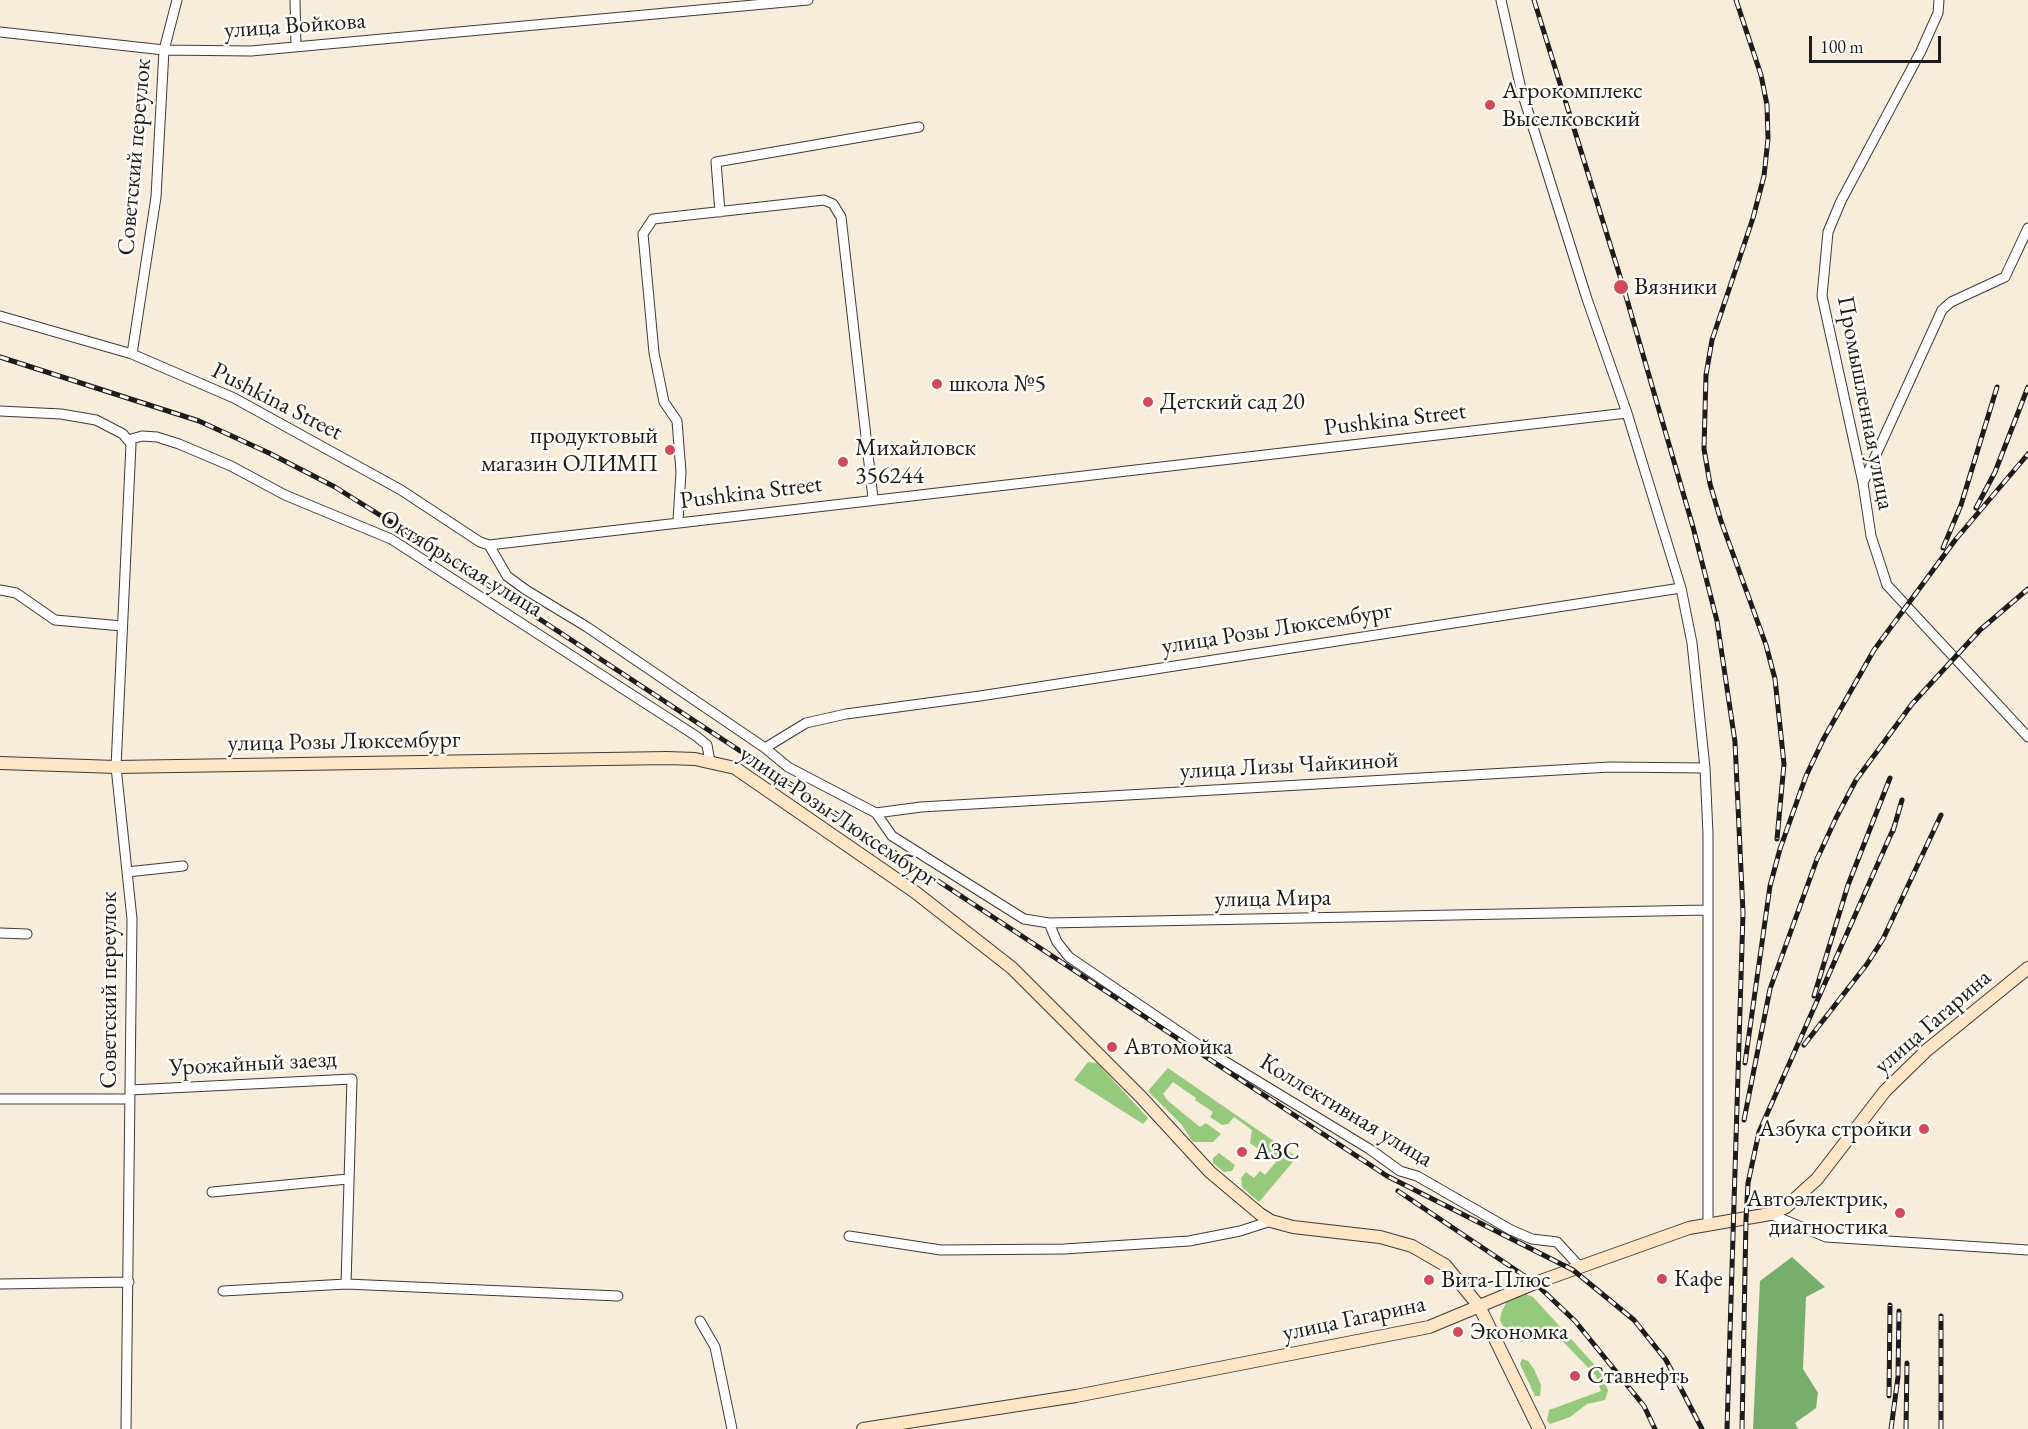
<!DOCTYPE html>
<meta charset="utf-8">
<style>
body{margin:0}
#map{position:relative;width:2028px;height:1429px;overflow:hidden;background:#f8ecda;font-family:"EB Garamond",serif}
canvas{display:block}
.scale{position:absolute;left:1809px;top:36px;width:132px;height:27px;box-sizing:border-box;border:3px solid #1c1c1c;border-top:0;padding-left:8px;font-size:18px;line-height:21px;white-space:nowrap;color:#1c1c1c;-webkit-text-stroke:4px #fdfcf7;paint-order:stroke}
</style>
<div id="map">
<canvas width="2028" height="1429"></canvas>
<div class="scale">100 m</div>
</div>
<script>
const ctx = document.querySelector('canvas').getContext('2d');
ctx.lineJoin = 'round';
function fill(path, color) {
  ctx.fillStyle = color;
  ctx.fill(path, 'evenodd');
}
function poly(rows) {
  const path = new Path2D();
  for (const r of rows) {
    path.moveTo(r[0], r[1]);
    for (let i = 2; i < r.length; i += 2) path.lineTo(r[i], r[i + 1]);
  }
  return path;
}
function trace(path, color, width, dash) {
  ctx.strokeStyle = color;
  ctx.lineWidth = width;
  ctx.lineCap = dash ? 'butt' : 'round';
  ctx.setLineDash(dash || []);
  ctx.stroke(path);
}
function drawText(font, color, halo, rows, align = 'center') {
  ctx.font = font + ' "EB Garamond",serif';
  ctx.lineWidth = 5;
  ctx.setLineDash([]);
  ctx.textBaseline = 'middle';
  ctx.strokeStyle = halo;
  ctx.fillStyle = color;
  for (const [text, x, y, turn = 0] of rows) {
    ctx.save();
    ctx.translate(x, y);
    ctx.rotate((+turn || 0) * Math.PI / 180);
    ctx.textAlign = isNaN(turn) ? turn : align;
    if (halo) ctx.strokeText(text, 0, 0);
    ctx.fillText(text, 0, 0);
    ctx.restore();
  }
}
fill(poly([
 [1088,1062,1097,1063,1148,1118,1143,1124,1074,1080],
 [1168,1068,1297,1157,1259,1202,1242,1187,1241,1178,1246,1172,1254,1178,1260,1171,1265,1175,1276,1162,1250,1143,1252,1130,1234,1117,1228,1124,1222,1125,1210,1117,1213,1112,1195,1100,1196,1098,1173,1082,1163,1094,1167,1100,1200,1127,1206,1123,1221,1134,1213,1142,1193,1142,1181,1124,1148,1091],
 [1219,1153,1235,1165,1232,1171,1224,1172,1213,1163,1213,1158],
 [1523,1293,1533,1297,1603,1374,1608,1391,1605,1400,1587,1404,1570,1417,1550,1424,1547,1421,1549,1410,1601,1391,1596,1376,1551,1329,1522,1342,1508,1336,1500,1320,1501,1313,1507,1301],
 [1522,1359,1528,1361,1534,1369,1541,1385,1540,1396,1535,1396,1520,1364]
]), '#95ca7c');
fill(poly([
 [1792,1257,1825,1287,1806,1297,1803,1369,1818,1393,1816,1408,1795,1423,1798,1429,1753,1429,1760,1281]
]), '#78ae6c');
const street = poly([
 [295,0,296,47],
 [1501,0,1521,89,1587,299,1627,413,1681,588,1692,643,1705,768,1708,834,1708,1223],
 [1939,0,1938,13,1921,51,1841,201,1828,232,1822,296,1863,483,1871,536,1887,585,2028,737],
 [0,32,164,50,251,51,808,0],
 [720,212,716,162,919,127],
 [0,316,132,354,234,398,401,490,480,542,489,545,1627,413],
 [132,354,156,197,164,50,177,0],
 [0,411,61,414,96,420,123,434,131,444,116,767,132,919,126,1429],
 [128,440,142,436,157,437,179,444,231,466,285,495,391,539,696,736,707,745,710,762],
 [1863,483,1942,310,1951,302,2005,277,2028,228],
 [678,521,681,472,677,421,664,402,654,353,643,234,653,219,824,200,833,204,841,217,873,498],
 [489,545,507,576,526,590,587,627,765,748,806,723,846,714,980,696,1681,588],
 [0,590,16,593,55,620,122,626],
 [765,748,788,767,876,813,892,836,1024,919,1049,923,1707,910],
 [876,813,921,807,1610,767,1705,768],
 [127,872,183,866],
 [1049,923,1057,942,1069,957,1203,1048,1371,1150,1400,1171,1417,1176,1511,1230,1532,1239,1557,1242,1580,1267],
 [0,933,27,934],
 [130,1090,352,1079,346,1284],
 [0,1099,130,1099],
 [212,1192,348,1179],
 [1770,1214,1826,1237,2028,1250],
 [849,1236,941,1250,1064,1249,1189,1241,1240,1231,1271,1221],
 [0,1284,129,1282],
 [223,1291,346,1284,618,1296],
 [700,1321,715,1347,732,1429]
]);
const secondary = poly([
 [0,763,116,767,667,758,695,759,735,768,915,892,1012,968,1141,1097,1210,1172,1260,1214,1271,1221,1293,1227,1380,1237,1412,1246,1445,1265,1479,1306,1539,1429],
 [863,1429,1076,1396,1429,1327,1535,1283,1689,1228,1770,1214,1786,1207,1817,1179,1885,1091,1927,1050,2028,968]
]);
trace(street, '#3d3b38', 11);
trace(secondary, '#3d3b38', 14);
trace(street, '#fff', 9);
trace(secondary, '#fee5c5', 12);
const rail = poly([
 [1534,0,1623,286,1693,527,1717,621,1735,742,1743,913,1727,1429],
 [1736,0,1761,75,1767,105,1768,139,1764,176,1753,218,1712,340,1706,375,1704,449,1710,484,1721,521,1766,645,1775,679,1784,764,1777,839],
 [0,357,199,421,269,453,335,487,407,532,1387,1176,1573,1270,1634,1320,1666,1360,1702,1429],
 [1976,508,1995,472,2028,387],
 [1943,548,1961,505,1997,387],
 [1893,831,1902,800],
 [1814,996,1848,885,1890,778],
 [1804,1045,1867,964,1883,939,1941,815],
 [1745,1063,1770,886,1780,849,1806,776,1824,738,1874,650,1956,539,2028,454],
 [1744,1120,1770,989,1817,859,1836,818,1856,780,1912,704,1980,630,2028,589],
 [1398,1191,1535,1283,1575,1321,1644,1406,1655,1429],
 [1889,1396,1890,1305],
 [1742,1429,1746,1219,1748,1183,1759,1132,1895,825],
 [1891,1429,1898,1377,1899,1311],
 [1906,1429,1907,1363],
 [1941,1429,1941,1316]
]);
trace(rail, '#1c1c1c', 5);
trace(rail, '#fdfcf7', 3, [9]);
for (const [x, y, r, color] of [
 [1490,105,6,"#d1495b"],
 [1621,287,8,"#d1495b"],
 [937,384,6,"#d1495b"],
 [1148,402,6,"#d1495b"],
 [670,450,6,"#d1495b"],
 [843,462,6,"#d1495b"],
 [1112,1047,6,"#d1495b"],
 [1924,1129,6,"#d1495b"],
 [1242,1152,6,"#d1495b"],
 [1900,1213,6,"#d1495b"],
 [1662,1279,6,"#d1495b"],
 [1429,1280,6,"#d1495b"],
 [1458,1332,6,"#d1495b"],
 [1575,1376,6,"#d1495b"]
]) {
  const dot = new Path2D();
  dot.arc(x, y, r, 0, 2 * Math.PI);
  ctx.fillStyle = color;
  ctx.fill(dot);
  trace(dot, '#fdfcf7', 2);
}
drawText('24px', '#1c1c1c', '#fdfcf7', [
 ["улица Войкова",295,26,-4],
 ["Советский переулок",135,157,-85],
 ["Pushkina Street",277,402,27],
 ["Промышленная улица",1865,403,79],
 ["Pushkina Street",1395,420,-7],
 ["Pushkina Street",751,493,-7],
 ["Октябрьская улица",461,564,31],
 ["улица Розы Люксембург",1277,629,-9],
 ["улица Розы Люксембург",344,742,-1],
 ["улица Лизы Чайкиной",1289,766,-3],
 ["улица Розы Люксембург",838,817,34],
 ["улица Мира",1273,899,-1],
 ["Советский переулок",109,990,-90],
 ["улица Гагарина",1933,1022,-41],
 ["Урожайный заезд",253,1064,-3],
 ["Коллективная улица",1346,1111,31],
 ["улица Гагарина",1354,1319,-12]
]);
drawText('24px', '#1c1c1c', '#fdfcf7', [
 ["Агрокомплекс",1502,91],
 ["Выселковский",1502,119],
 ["Вязники",1634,287],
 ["школа №5",949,384],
 ["Детский сад 20",1160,402],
 ["продуктовый",658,436,"right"],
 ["магазин ОЛИМП",658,464,"right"],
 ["Михайловск",855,448],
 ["356244",855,476],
 ["Автомойка",1124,1047],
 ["Азбука стройки",1912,1129,"right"],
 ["АЗС",1254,1152],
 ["Автоэлектрик,",1888,1199,"right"],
 ["диагностика",1888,1227,"right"],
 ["Кафе",1674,1279],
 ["Вита-Плюс",1441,1280],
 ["Экономка",1470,1332],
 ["Ставнефть",1587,1376]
], 'left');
</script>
